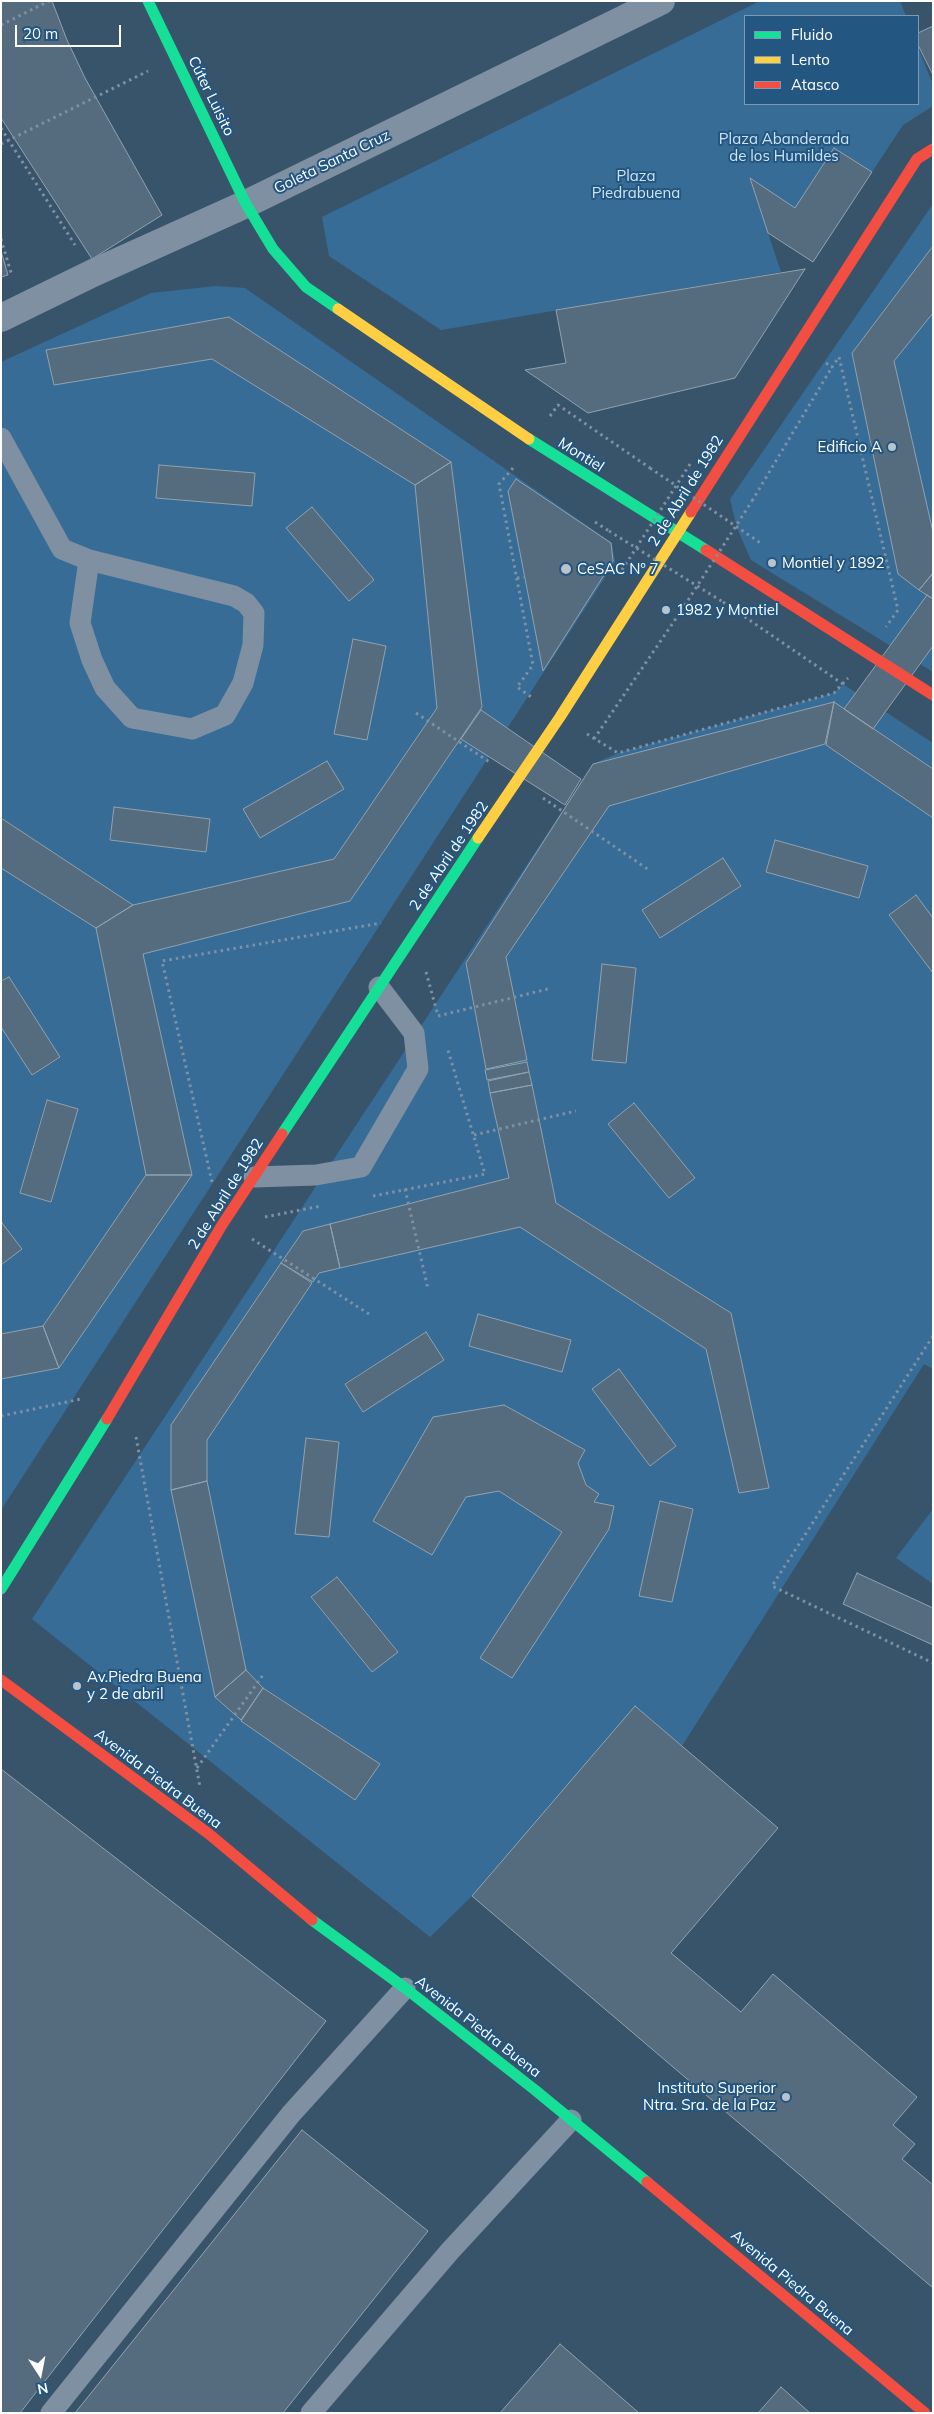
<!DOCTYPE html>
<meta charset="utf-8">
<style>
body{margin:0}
#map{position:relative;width:934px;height:2414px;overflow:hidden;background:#38546b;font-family:Mulish,sans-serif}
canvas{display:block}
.frame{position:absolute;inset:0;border:2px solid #fff;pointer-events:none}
.legend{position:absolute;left:744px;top:15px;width:175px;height:90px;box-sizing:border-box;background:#235680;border:1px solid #7b9ab3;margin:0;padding:6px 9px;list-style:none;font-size:15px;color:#fff}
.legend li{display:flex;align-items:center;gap:10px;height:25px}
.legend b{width:25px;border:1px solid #7b9ab3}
.north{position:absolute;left:15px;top:2349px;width:50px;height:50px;-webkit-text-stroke:4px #235680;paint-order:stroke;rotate:169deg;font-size:14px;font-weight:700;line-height:20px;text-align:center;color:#fff}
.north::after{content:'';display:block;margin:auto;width:18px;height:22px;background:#fff;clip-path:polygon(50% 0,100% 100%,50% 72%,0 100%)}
.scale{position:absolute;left:15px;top:25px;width:106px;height:22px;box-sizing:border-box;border:2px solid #fff;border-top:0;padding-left:6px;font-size:15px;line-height:18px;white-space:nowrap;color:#fff;-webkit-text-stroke:4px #235680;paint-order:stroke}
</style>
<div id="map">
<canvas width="934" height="2414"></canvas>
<div class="frame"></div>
<ul class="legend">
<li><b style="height:6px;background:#16e098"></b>Fluido</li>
<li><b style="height:6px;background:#ffcf43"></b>Lento</li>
<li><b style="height:6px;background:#f24e42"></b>Atasco</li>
</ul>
<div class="north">N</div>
<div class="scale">20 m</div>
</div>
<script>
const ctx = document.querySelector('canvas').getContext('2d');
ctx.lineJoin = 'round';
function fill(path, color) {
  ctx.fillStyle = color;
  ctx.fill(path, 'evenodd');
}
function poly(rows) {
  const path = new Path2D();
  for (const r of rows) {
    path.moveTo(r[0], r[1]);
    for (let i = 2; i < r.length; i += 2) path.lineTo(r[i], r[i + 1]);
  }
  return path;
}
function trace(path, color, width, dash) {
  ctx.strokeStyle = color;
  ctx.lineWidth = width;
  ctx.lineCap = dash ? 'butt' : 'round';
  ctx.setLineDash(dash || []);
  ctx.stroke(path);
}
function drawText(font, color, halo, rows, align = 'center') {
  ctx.font = font + ' Mulish,sans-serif';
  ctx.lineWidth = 4;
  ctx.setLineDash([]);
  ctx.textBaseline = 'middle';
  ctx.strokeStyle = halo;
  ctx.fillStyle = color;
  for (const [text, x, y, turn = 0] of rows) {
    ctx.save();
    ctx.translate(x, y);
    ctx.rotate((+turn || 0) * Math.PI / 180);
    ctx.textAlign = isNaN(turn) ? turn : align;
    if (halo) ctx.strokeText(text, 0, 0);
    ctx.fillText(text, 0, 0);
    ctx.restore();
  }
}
fill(poly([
 [760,1,900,1,906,16,745,16,745,104,918,104,918,47,933,85,933,106,903,125,872,172,795,208,750,179,781,272,441,330,329,256,322,217],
 [933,204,933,246,852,353,898,573,933,599,933,672,751,560,737,528,730,499],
 [216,286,245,288,612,543,615,562,1,1510,1,1379,59,1368,192,1175,143,954,350,901,482,707,451,462,229,317,47,350,54,385,212,359,415,485,437,708,334,859,133,905,1,818,1,362,151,293],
 [159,465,255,473,252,506,156,498],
 [516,479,611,543,613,561,543,670,508,491],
 [312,507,374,580,349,601,287,528],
 [353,640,386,646,366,740,335,734],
 [327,761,343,789,260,838,244,809],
 [115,807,210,819,206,852,110,840],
 [933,313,933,532,894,361],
 [843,684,933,743,933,769,834,703,826,744,933,818,933,918,915,895,889,915,933,973,933,1369,924,1364,682,1746,635,1707,472,1896,430,1937,32,1619,593,764,618,753,834,693],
 [834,703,824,744,609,806,506,957,527,1060,486,1069,466,963,593,764],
 [775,840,868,866,859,898,766,872],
 [723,858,741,886,659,938,642,910],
 [602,964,636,968,625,1063,593,1060],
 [527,1062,529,1072,487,1080,486,1070],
 [529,1072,532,1084,490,1092,488,1081],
 [532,1085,556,1203,731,1313,769,1488,739,1492,706,1349,520,1227,340,1268,509,1178,491,1093],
 [634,1103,695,1178,669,1198,608,1124],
 [330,1224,319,1273,313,1282,281,1263,303,1231],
 [282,1263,312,1283,171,1489,171,1425],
 [426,1332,444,1360,363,1411,345,1383],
 [619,1369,676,1446,650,1466,592,1389],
 [306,1438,339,1442,328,1537,296,1533],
 [660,1502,693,1509,671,1602,639,1595],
 [337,1577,398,1651,372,1672,311,1598],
 [245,1670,263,1688,241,1720,215,1697],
 [264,1688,379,1764,355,1800,241,1721],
 [1,868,96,928,146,1175,43,1326,1,1334,1,1265,22,1249,1,1224,1,1027,32,1075,60,1058,9,977,1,981],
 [46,1100,78,1109,51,1202,20,1192],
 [933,1509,933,1584,896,1558]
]), '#376c97');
const building = poly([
 [1,1,52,1,67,40,85,78,162,215,92,259,1,118,1,1],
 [933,26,933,75,918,45,918,33,933,26],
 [834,148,872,172,813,262,768,233,750,178,795,208,834,148],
 [933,246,933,313,894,361,933,532,933,573,919,590,898,574,852,353,933,246],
 [1,251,8,275,1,277,1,251],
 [805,269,735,378,588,413,525,370,566,363,556,310,805,269],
 [229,317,451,462,415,485,212,359,54,385,46,350,229,317],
 [451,462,482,707,350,901,143,954,192,1175,146,1175,96,928,133,905,334,859,437,708,415,485,451,462],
 [159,465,255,473,252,506,156,498,159,465],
 [516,479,611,543,613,561,543,671,508,491,516,479],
 [312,507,374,580,349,601,286,528,312,507],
 [933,573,933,599,919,590,933,573],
 [927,595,933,599,933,646,873,729,844,709,927,595],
 [353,639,386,646,367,740,334,734,353,639],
 [834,702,933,769,933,818,826,745,834,702],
 [834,702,825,744,609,806,506,957,527,1060,486,1069,466,963,593,764,834,702],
 [481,710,581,779,565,805,461,739,481,710],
 [327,761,344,789,260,838,243,809,327,761],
 [114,807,210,819,206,852,110,840,114,807],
 [1,818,133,905,96,928,1,868,1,818],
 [775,840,868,866,859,898,766,872,775,840],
 [723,858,741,886,660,938,642,910,723,858],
 [916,895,933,918,933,973,889,915,916,895],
 [602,964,636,968,626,1063,592,1060,602,964],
 [9,977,60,1057,32,1075,1,1027,1,981,9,977],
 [527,1062,529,1072,487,1080,485,1070,527,1062],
 [529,1072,532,1085,490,1093,488,1081,529,1072],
 [532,1085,556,1203,731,1313,769,1488,739,1493,706,1349,520,1227,340,1268,330,1224,509,1178,490,1093,532,1085],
 [47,1100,78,1109,51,1202,20,1193,47,1100],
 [634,1103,695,1178,669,1198,608,1124,634,1103],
 [146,1175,192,1175,59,1368,43,1326,146,1175],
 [2,1223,22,1249,1,1265,1,1224,2,1223],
 [330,1224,340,1268,319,1273,313,1282,281,1263,303,1231,330,1224],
 [281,1263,312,1283,207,1440,207,1481,171,1490,171,1425,281,1263],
 [478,1314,571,1340,562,1372,469,1346,478,1314],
 [43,1326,59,1368,1,1379,1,1334,43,1326],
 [426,1332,444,1360,363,1412,345,1384,426,1332],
 [619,1369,676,1446,650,1466,592,1389,619,1369],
 [504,1405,585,1450,578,1463,586,1485,599,1494,594,1502,614,1506,609,1529,512,1678,480,1658,562,1532,499,1491,466,1497,432,1555,373,1521,433,1417,504,1405],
 [306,1438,339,1442,329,1537,295,1534,306,1438],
 [207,1481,246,1670,215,1697,171,1490,207,1481],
 [660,1501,693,1509,672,1602,639,1596,660,1501],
 [857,1573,933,1608,933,1645,843,1604,857,1573],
 [337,1577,398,1652,372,1672,311,1597,337,1577],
 [246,1670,263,1688,241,1720,215,1697,246,1670],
 [263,1688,380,1764,355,1800,241,1721,263,1688],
 [635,1706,778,1828,671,1953,741,2012,773,1974,917,2097,893,2125,915,2144,902,2159,933,2185,933,2288,472,1896,635,1706],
 [1,1769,326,2021,20,2413,1,2413,1,1769],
 [302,2130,428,2231,283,2413,75,2413,302,2130],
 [560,2344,639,2413,500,2413,560,2344],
 [781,2387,810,2413,758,2413,781,2387]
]);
fill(building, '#556c7e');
trace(building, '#91a2b0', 1);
trace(poly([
 [1,25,49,1],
 [1,128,75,245],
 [1,144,148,71],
 [1,239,12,276],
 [826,363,832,367,839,357,898,610,886,627],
 [550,416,558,405,650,468],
 [513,468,499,484,533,665,517,687,534,699],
 [752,501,832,367],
 [595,522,609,531],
 [517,578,525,577],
 [723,602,843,684],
 [416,713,491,763],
 [587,734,618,753,834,693,848,678],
 [594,739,681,611],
 [543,798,649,870],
 [426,972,437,1012],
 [438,1016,548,989],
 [474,1135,576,1111],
 [212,1182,162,961,381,923],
 [405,1189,428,1289],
 [373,1196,485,1174,447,1047],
 [265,1217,321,1206],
 [252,1239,369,1314],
 [933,1336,772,1586,933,1663],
 [1,1416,81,1399],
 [136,1437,200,1787],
 [197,1768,263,1675]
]), '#7e90a1', 3, [2.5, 4]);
trace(poly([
 [1,438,62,549,89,560],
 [89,560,234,596,246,603,254,613,253,645,243,683,225,715,192,729,132,718,105,688,92,660,80,623,89,560],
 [254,1177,316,1175,361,1167,418,1069,414,1033,379,987],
 [51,2413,291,2114,405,1988],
 [311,2413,450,2251,571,2120]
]), '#7e90a1', 21);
trace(poly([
 [1,318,93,273,246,204,661,1]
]), '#7e90a1', 28);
trace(poly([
 [148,1,246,204,273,249,306,287,338,309],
 [529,439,706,550],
 [282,1134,478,838],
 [1,1589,107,1419],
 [312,1920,405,1988,535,2090,647,2182]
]), '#16e098', 11);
trace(poly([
 [338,309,529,439],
 [478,838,560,717,691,512]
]), '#ffcf43', 11);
trace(poly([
 [691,512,917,159,933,149],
 [706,550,933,695],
 [107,1419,222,1225,282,1134],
 [1,1680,209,1834,312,1920],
 [647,2182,925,2413]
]), '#f24e42', 11);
trace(poly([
 [650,468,762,544],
 [609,531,723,602],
 [622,570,692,461],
 [681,611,752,501]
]), '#7e90a1', 3, [2.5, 4]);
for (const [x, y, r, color] of [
 [892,447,5,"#b9c3cb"],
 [772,563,5,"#b9c3cb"],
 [566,569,6,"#b9c3cb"],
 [666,610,5,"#b9c3cb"],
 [77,1686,5,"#b9c3cb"],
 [786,2097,5,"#b9c3cb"]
]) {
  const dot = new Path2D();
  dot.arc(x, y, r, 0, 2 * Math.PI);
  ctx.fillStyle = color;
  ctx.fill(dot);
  trace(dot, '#235680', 2);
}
drawText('15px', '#fff', '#235680', [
 ["Cúter Luisito",211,96,64],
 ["Goleta Santa Cruz",332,162,-26],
 ["Montiel",581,455,32],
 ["2 de Abril de 1982",686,491,-58],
 ["2 de Abril de 1982",449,856,-56],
 ["2 de Abril de 1982",226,1194,-58],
 ["Avenida Piedra Buena",158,1779,37],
 ["Avenida Piedra Buena",478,2027,38],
 ["Avenida Piedra Buena",792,2283,40]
]);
drawText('15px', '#cce4f6', '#235680', [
 ["Plaza Abanderada",784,139],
 ["de los Humildes",784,156],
 ["Plaza",636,176],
 ["Piedrabuena",636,193]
]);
drawText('15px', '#fff', '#235680', [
 ["Edificio A",882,447,"right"],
 ["Montiel y 1892",782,563],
 ["CeSAC Nº 7",577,569],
 ["1982 y Montiel",676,610],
 ["Av.Piedra Buena",87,1677],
 ["y 2 de abril",87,1694],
 ["Instituto Superior",776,2088,"right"],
 ["Ntra. Sra. de la Paz",776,2105,"right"]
], 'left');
</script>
